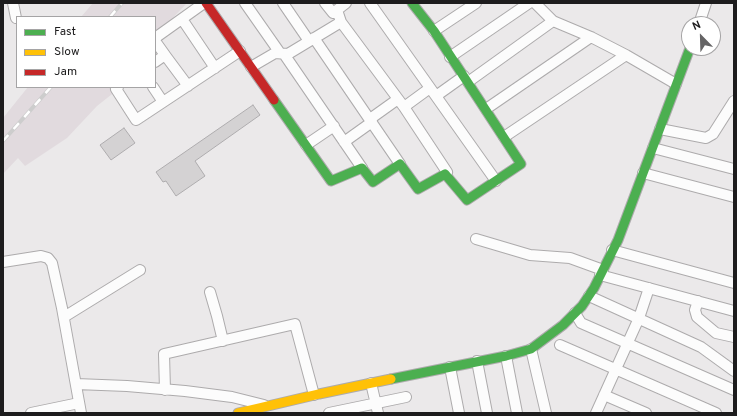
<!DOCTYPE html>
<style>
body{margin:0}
#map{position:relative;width:737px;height:416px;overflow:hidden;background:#ebe9ea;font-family:Overpass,sans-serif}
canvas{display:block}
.frame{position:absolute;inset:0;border:4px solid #1d1c1d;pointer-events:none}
.legend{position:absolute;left:16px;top:16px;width:140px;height:72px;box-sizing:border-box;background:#fff;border:1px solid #a5a4a5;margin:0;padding:5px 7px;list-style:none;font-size:12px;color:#1d1c1d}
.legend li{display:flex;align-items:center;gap:8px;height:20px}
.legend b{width:20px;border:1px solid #a5a4a5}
.north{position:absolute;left:681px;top:16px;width:40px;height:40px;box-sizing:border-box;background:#fff;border:1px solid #a5a4a5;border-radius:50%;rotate:337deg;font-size:11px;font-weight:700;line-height:16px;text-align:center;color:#1d1c1d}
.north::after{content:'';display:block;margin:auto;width:14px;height:18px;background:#656465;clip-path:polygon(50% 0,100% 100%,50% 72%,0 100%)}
</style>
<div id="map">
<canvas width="737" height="416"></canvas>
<div class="frame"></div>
<ul class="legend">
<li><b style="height:5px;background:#4caf50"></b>Fast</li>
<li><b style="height:5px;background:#ffc107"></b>Slow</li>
<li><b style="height:5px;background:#c62828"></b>Jam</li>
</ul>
<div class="north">N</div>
</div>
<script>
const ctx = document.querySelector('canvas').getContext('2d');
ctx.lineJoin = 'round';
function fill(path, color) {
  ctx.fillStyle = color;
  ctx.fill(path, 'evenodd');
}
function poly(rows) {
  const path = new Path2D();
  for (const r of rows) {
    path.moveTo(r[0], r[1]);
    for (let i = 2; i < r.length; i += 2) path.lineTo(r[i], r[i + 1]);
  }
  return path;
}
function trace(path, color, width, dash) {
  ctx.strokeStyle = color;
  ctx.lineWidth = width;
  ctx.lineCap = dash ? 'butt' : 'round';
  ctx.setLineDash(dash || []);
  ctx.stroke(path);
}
fill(poly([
 [93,3,187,3,166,25,155,33,155,17,81,17],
 [28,87,121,87,97,106,67,138,25,166,18,158,3,174,3,118]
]), '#e1dade');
const building = poly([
 [253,105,260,115,195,161,205,176,176,196,166,181,163,182,156,172,253,105],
 [124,128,135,143,111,160,100,145,124,128]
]);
fill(building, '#d4d2d3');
trace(building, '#aeacae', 1);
const street = poly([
 [13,3,16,18],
 [245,3,280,53],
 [283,3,309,41],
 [325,3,333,13,337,10],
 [370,3,496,181],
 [535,3,553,21,591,37,626,55,676,84],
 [182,19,215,68],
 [341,22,404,107,447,172,445,174],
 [699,24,706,3],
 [434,31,476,3],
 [155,38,204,3],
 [314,38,400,164],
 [155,41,165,55,155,62],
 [284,54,362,168],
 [165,55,188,86],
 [450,57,529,3],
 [251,67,275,53,288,54,341,22,337,10,346,3],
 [468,82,553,21],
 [118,87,116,89,136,120,240,51],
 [153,87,163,102],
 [436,96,464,76],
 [404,107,430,88],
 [486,109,591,37],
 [370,119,398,99],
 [660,129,706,138,713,134,734,101],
 [504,137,626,55],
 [344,142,372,122],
 [306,145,334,126],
 [653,148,734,169],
 [643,173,734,197],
 [476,239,530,255,570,258,603,270],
 [612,250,734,283],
 [3,262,41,256,48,258,52,263,62,308,81,413],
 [600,275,734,311],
 [210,292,217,316,223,341],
 [589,296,701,347,734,371],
 [698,301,695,310,697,317,716,333,734,337],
 [575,313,581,323,734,390],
 [64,317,140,270],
 [560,345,716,413],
 [531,349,546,413],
 [506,356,517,413],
 [477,361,487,413],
 [450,367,459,413],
 [371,383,378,413],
 [76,384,127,386,185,391,232,397,264,405],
 [165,390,164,354,295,324,314,395],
 [604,395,646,413],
 [31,413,79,403],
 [329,413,406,397],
 [596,413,639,318,649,288]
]);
const fast = poly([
 [274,100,331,181,362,168,373,182,400,164,418,189,445,174,467,200,521,164,434,31,412,3],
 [391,379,506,356,531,349,563,325,582,306,594,288,618,240,690,48]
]);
const slow = poly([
 [238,413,319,394,391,379]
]);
const jam = poly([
 [206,3,274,100]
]);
trace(street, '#adabac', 12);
trace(fast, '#adabac', 11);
trace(slow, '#adabac', 11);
trace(jam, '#adabac', 11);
trace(street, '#fcfcfc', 10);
trace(fast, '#4caf50', 9);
trace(slow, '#ffc107', 9);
trace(jam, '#c62828', 9);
const rail = poly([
 [110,17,122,3],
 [3,141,51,87]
]);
trace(rail, '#cdcdcd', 4);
trace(rail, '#fff', 2.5, [8]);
</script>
